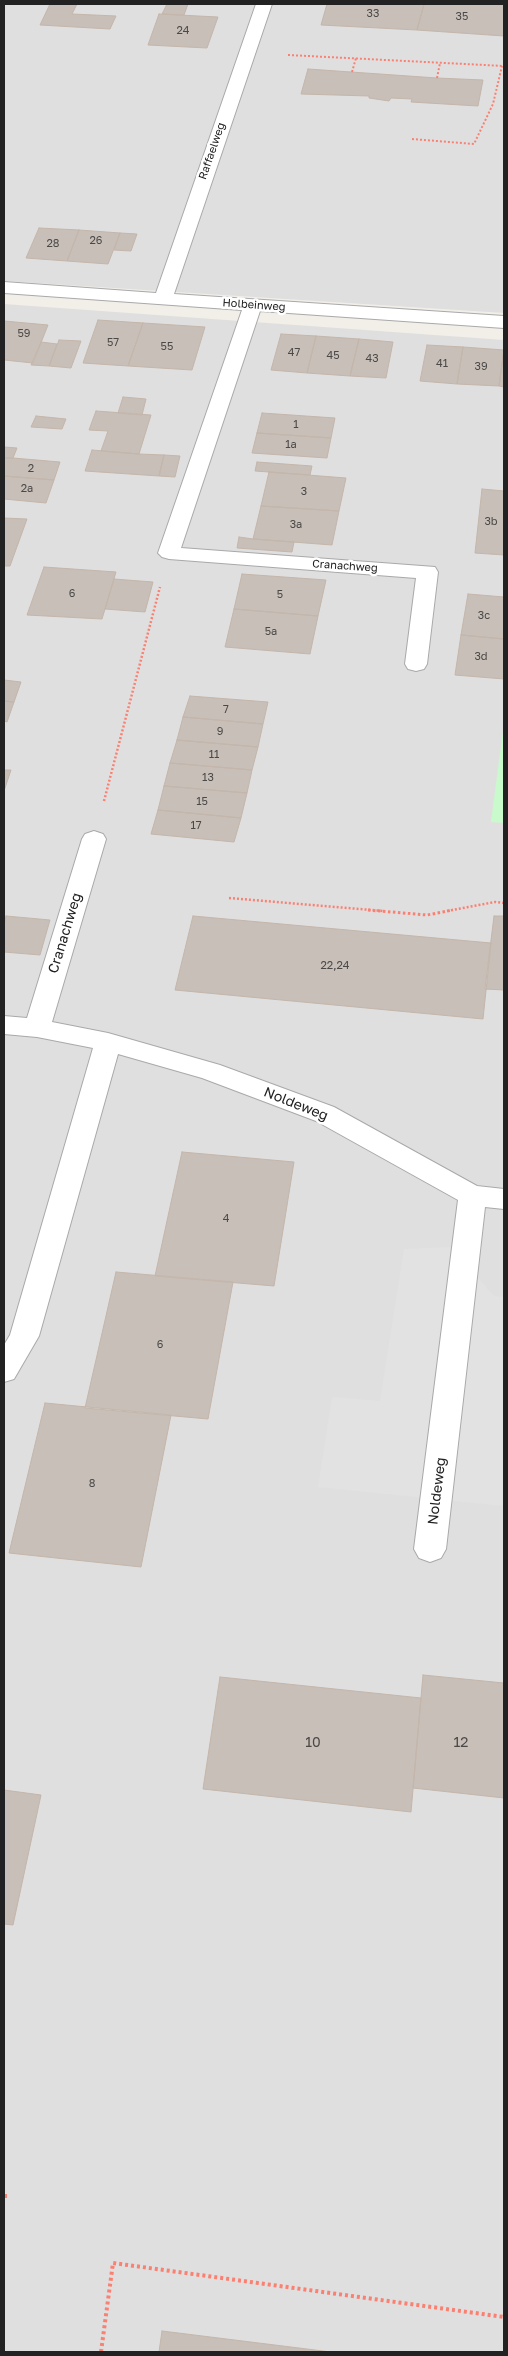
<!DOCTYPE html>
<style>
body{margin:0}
#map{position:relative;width:508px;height:2356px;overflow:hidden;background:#f2efe9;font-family:"Golos Text",sans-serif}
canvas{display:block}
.frame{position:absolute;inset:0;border:5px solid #222;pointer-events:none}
</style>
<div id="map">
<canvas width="508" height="2356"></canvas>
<div class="frame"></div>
</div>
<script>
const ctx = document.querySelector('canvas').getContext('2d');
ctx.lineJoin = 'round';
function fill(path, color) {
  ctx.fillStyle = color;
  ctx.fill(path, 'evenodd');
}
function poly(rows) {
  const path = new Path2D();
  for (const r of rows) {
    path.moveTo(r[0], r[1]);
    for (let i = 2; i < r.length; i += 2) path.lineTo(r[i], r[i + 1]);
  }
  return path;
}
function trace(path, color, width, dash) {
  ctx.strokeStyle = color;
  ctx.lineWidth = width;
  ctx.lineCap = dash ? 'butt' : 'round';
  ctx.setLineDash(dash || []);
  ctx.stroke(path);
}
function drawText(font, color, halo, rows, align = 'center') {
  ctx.font = font + ' "Golos Text",sans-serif';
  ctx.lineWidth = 5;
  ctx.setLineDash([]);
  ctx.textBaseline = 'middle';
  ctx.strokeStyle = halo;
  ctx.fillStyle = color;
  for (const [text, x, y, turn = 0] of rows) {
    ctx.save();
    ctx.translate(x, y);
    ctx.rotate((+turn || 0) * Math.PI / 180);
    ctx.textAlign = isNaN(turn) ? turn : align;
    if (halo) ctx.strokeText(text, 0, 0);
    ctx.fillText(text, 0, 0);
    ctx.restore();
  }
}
fill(poly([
 [4,4,504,4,504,313,4,281],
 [4,304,504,340,504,2352,4,2352]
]), '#e0dfdf');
fill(poly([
 [504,723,504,823,491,822]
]), '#c8facc');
fill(poly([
 [451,1247,494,1296,504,1297,504,1506,318,1487,332,1397,380,1401,404,1249]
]), '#e2e2e2');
const building = poly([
 [50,4,77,4,72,14,116,16,110,29,40,25,50,4],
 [167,4,188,4,184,15,162,14,167,4],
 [327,4,424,4,417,30,321,25,327,4],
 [424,4,504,4,504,36,417,30,424,4],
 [159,14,218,17,207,48,148,45,159,14],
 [308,69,437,78,483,80,478,106,411,102,412,99,391,98,389,101,369,98,369,96,301,94,308,69],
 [39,228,79,230,67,261,26,258,39,228],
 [79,230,120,233,108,264,67,261,79,230],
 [120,233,137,234,131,251,114,250,120,233],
 [98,320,143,323,128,366,83,363,98,320],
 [4,321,48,325,33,363,4,360,4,321],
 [143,323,205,327,192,370,128,366,143,323],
 [281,334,316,336,307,373,271,370,281,334],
 [316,336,359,339,350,376,307,373,316,336],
 [359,339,393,342,386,378,350,376,359,339],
 [59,340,81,341,71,368,49,366,59,340],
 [41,342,57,344,49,366,31,365,41,342],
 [427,345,463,347,457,384,420,381,427,345],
 [463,347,504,350,499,386,457,384,463,347],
 [504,350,504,387,499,386,504,350],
 [123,397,146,399,142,415,118,413,123,397],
 [96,411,151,415,139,454,101,451,108,431,89,430,96,411],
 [262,413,335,418,331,438,257,433,262,413],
 [36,416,66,419,62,429,31,427,36,416],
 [257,433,331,438,327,458,252,453,257,433],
 [4,447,17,448,13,458,4,458,4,447],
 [92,450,139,454,164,455,159,476,85,471,92,450],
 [164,455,180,456,175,477,159,476,164,455],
 [4,458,13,458,60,462,54,480,4,476,4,458],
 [257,462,312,466,310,475,269,472,255,471,257,462],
 [269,472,346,478,339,511,261,506,269,472],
 [4,476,54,480,46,503,4,499,4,476],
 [482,489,504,491,504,555,475,553,482,489],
 [261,506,339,511,332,545,253,539,261,506],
 [4,518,27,519,10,566,4,566,4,518],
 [239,537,253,539,294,542,292,552,237,548,239,537],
 [44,567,116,572,102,619,27,615,44,567],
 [242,574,326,580,318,616,234,609,242,574],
 [114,579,153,582,145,612,105,609,114,579],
 [468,594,504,597,504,639,461,635,468,594],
 [234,609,318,616,310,654,225,647,234,609],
 [461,635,504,639,504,679,455,675,461,635],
 [4,680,21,682,14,702,4,701,4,680],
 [190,696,268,702,263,724,183,717,190,696],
 [4,701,14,702,7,722,4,721,4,701],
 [183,717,263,724,258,747,177,740,183,717],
 [177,740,258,747,252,770,170,763,177,740],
 [170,763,252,770,247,793,164,786,170,763],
 [4,770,11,770,4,791,4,770],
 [164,786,247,793,241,818,158,810,164,786],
 [158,810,241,818,234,842,151,834,158,810],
 [6,916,50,920,40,955,4,952,4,925,6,916],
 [193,916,491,943,483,1019,175,990,193,916],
 [494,916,504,916,504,990,485,989,494,916],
 [182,1152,294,1162,274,1286,155,1276,182,1152],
 [116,1272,233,1282,208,1419,85,1408,116,1272],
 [45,1403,171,1415,141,1567,9,1553,45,1403],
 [423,1675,504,1683,504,1798,413,1788,423,1675],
 [220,1677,421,1698,411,1812,203,1789,220,1677],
 [4,1790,41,1795,13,1925,4,1924,4,1790],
 [162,2331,331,2352,159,2352,162,2331]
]);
fill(building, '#c7bfb8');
trace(building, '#c4b6ab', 1);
const minor = poly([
 [256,4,272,4,174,294,504,316,504,328,260,311,181,548,435,567,438,572,427,664,424,669,416,671,408,669,405,664,416,578,169,559,162,557,158,553,242,310,4,293,4,282,156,293,256,4],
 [94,831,103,834,106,839,52,1022,108,1033,220,1065,334,1107,477,1186,504,1189,504,1209,485,1207,446,1549,441,1558,430,1562,419,1558,414,1549,458,1200,316,1121,202,1078,118,1054,39,1336,14,1379,4,1382,4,1345,10,1335,93,1048,37,1037,4,1034,4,1016,27,1018,82,839,85,834,94,831]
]);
trace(minor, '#a9a9a9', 2);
trace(poly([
 [288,55,504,66],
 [352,72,356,58],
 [437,78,440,63],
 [412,139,474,144,493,104,502,66]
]), '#fa8072', 2, [2, 2]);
trace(poly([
 [104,801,160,587],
 [229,898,383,911],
 [447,911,495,902,504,903]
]), '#fa8072', 2.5, [2, 2]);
trace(poly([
 [368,910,427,915,453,910]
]), '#fa8072', 3, [2.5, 2.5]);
trace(poly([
 [4,2196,7,2196],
 [101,2352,113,2263,504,2317]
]), '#fa8072', 4, [3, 3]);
fill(minor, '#fff');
drawText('11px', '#4b4948', null, [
 ["33",373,14],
 ["35",462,17],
 ["24",183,31],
 ["26",96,241],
 ["28",53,244],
 ["59",24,334],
 ["57",113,343],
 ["55",167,347],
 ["47",294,353],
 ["45",333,356],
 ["43",372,359],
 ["41",442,364],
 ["39",481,367],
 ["1",296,425],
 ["1a",291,445],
 ["2",31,469],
 ["2a",27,489],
 ["3",304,492],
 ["3b",491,522],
 ["3a",296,525],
 ["6",72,594],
 ["5",280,595],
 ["3c",484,616],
 ["5a",271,632],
 ["3d",481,657],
 ["7",226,710],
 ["9",220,732],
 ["11",214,755],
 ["13",208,778],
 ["15",202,802],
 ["17",196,826],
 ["22,24",335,966],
 ["4",226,1219],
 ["6",160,1345],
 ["8",92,1484]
]);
drawText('11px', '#222', '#fff', [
 ["Raffaelweg",212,151,-71],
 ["Holbeinweg",254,305,4],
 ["Cranachweg",345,566,4]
]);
drawText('14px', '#222', '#fff', [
 ["Cranachweg",65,933,-73],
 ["Noldeweg",296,1104,22],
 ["Noldeweg",437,1491,-83]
]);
drawText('14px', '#4b4948', null, [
 ["10",313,1743],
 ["12",461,1743]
]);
</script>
